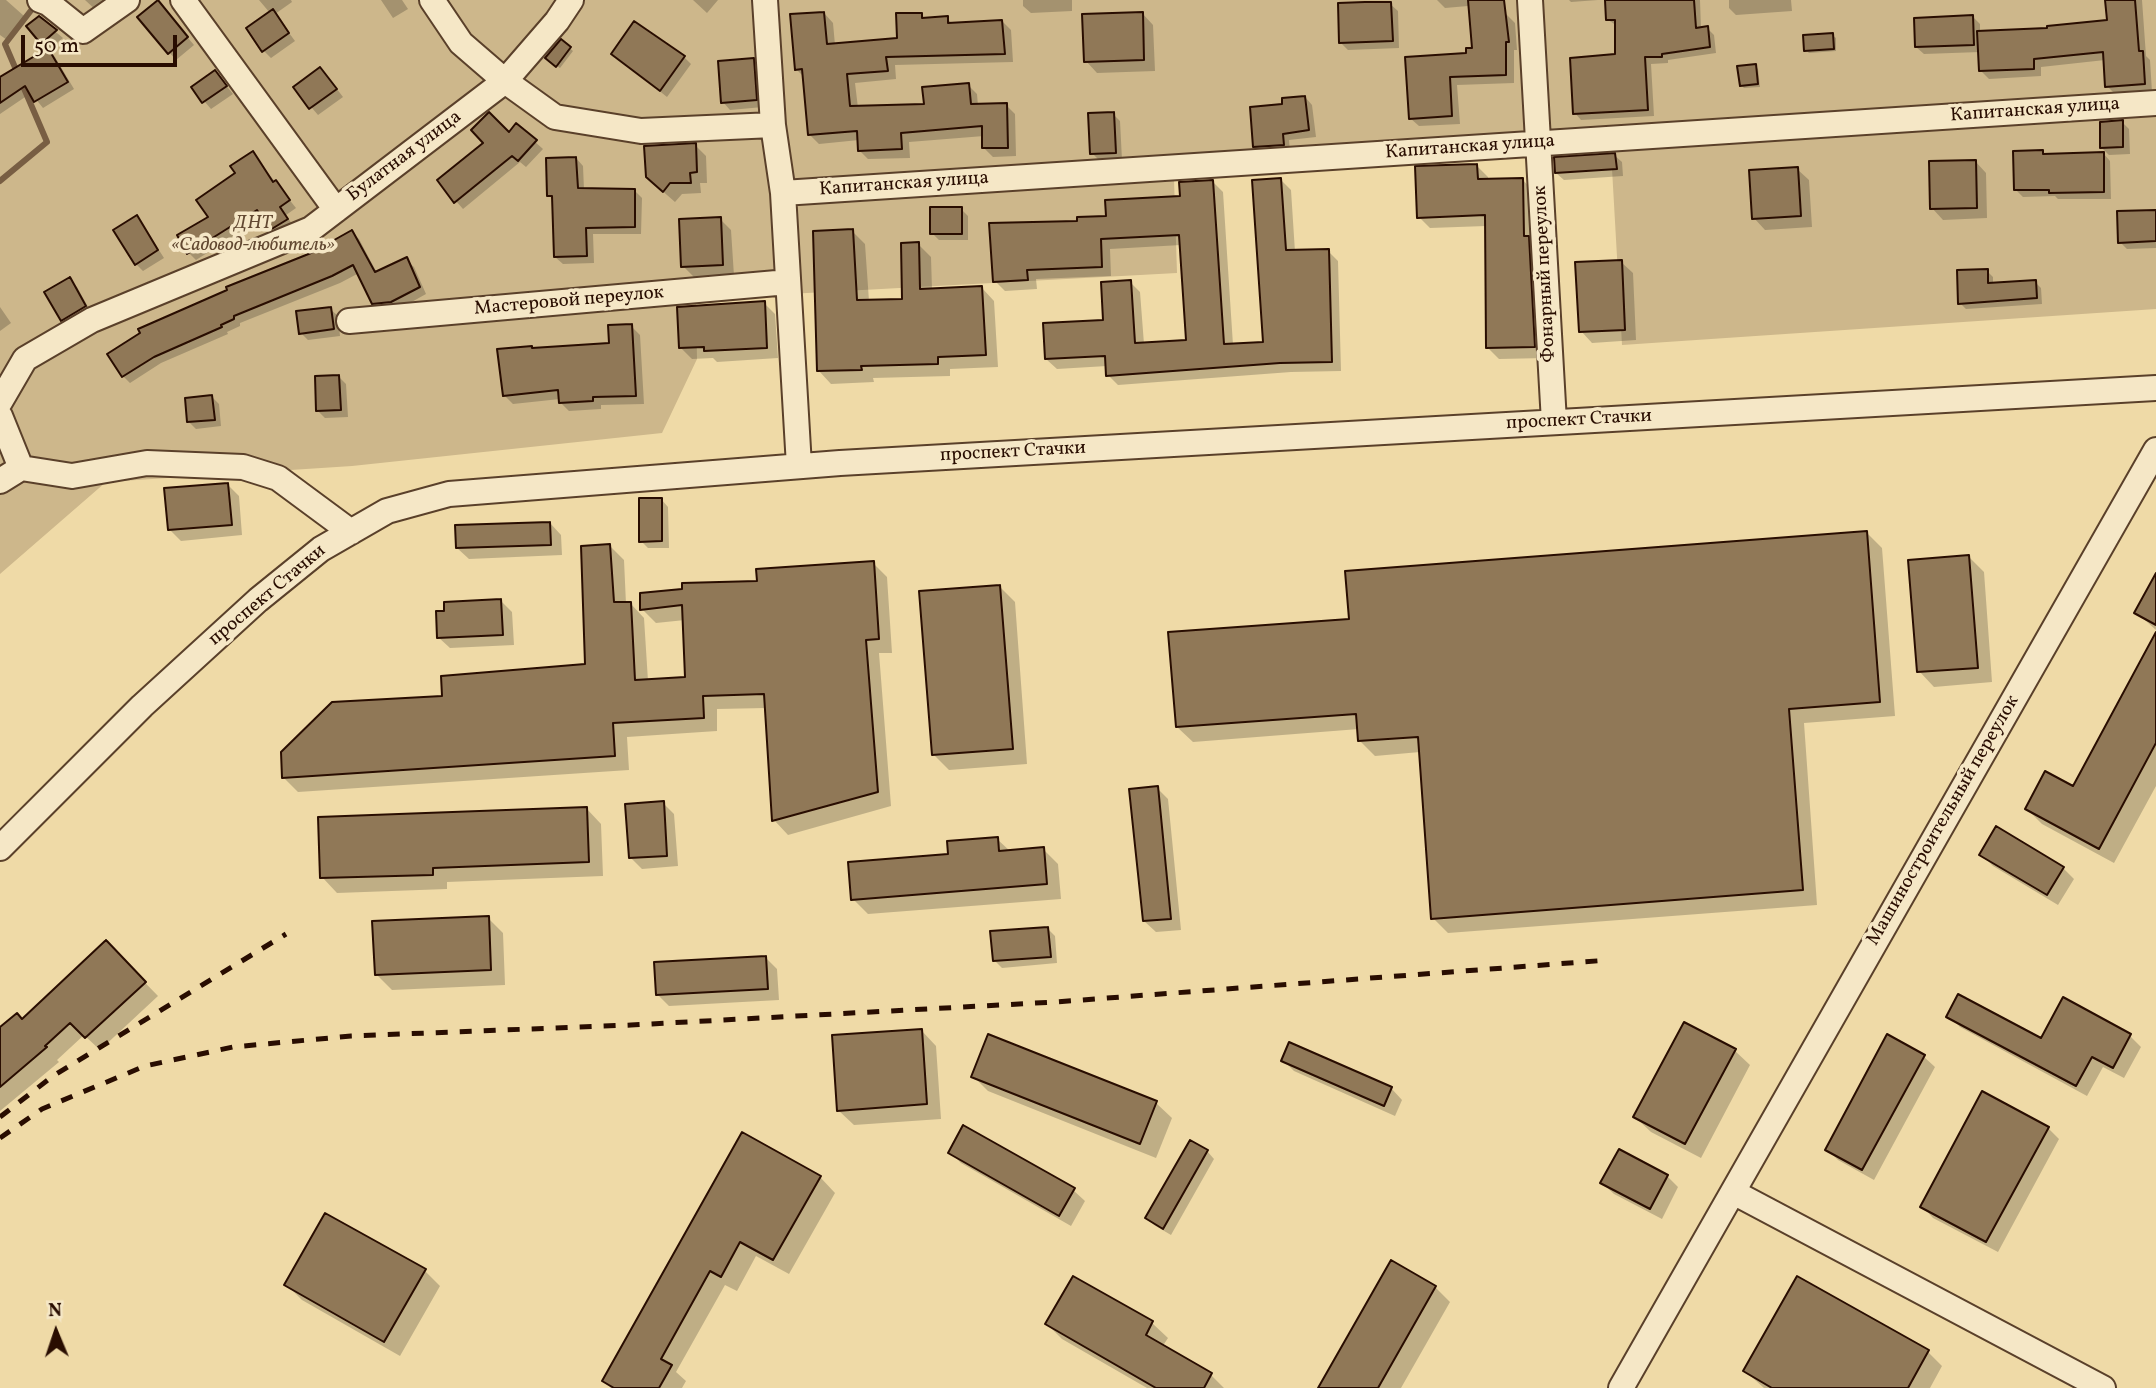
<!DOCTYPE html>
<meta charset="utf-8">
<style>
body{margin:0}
#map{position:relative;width:2156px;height:1388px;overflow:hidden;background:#efdaa7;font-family:Vollkorn,serif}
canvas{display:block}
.north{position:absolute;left:21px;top:1297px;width:70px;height:70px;-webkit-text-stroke:5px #f5e7c6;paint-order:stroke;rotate:358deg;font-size:19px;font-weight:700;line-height:28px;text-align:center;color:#290d01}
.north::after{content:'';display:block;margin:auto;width:24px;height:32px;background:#290d01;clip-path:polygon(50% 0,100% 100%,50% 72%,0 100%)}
.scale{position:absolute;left:21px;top:35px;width:156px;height:32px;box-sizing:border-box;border:4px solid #290d01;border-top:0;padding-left:9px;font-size:21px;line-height:24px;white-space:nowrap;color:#290d01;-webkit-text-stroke:5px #f5e7c6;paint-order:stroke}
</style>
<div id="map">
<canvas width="2156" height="1388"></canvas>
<div class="north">N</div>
<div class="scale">50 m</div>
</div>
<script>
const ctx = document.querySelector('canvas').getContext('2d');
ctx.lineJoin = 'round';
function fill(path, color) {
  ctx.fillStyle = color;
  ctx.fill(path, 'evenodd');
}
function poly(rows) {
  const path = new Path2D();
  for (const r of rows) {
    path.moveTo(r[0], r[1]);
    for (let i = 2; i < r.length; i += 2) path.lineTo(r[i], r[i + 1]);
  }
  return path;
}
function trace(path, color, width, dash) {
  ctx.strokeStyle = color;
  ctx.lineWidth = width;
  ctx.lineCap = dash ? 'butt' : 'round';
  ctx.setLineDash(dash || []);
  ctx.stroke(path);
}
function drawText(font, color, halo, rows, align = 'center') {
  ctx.font = font + ' Vollkorn,serif';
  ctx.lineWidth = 7;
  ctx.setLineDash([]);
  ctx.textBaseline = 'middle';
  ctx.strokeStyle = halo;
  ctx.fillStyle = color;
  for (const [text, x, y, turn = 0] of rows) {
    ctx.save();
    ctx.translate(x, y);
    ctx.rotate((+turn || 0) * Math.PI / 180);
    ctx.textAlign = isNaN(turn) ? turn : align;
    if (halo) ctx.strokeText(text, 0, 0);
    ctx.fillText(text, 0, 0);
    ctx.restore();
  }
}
fill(poly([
 [0,0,2156,0,2156,309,1622,345,1611,151,1174,179,1177,273,696,299,697,359,662,433,352,466,106,482,0,574]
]), '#cdb78b');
fill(poly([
 [0,0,6,0,24,16,7,40,0,35],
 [85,0,112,0,98,12],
 [259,0,291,0,292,2,275,14,295,41,271,58,264,51,270,13],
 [381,0,402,0,408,9,393,18],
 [693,0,718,0,707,13],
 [1023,0,1072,0,1072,11,1031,13,1023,6],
 [1437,0,1502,0,1503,15,1506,14,1515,23,1517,50,1514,50,1514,83,1457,85,1460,124,1419,126,1410,118,1474,50,1468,6,1445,8],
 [1569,0,1598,0,1571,2],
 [1607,0,1700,0,1701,29,1707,28,1714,35,1716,53,1668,60,1668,63,1651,64,1654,116,1581,120,1575,113,1617,55,1617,26,1607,19],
 [1729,0,1791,0,1792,11,1736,15,1729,8],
 [2107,0,2142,0,2146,56,2150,60,2152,92,2115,94,2107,86,2105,60,2041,67,2041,76,1989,79,1981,71,1980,52,1924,54,1916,47,1973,17,1980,24,1980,32,2049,30,2109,22],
 [1390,4,1398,11,1399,48,1348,50,1341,43],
 [164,10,194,45,176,60,169,52],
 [824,13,833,23,835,45,899,39,921,15,926,19,947,18,953,25,1002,21,1011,30,1013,62,895,65,896,79,855,83,858,108,926,106,968,85,977,94,978,106,1006,105,1015,114,1016,156,993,157,984,148,984,136,909,142,910,158,868,159,859,150,859,140,819,144,810,135,804,77,796,69],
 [1142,13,1153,25,1155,71,1097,73,1086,61],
 [39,18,63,38,49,49,42,42],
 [1832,35,1836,38,1836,51,1809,53,1806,50],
 [561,41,573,51,560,68,550,61],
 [48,50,55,57,74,89,43,108,31,93,0,114,0,79],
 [613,54,684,57,691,64,667,97],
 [753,60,760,67,763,107,730,110,723,102],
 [1755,66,1758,69,1760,87,1744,88,1741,85],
 [215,72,233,94,211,109,193,88],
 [327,76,343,97,318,115,295,88],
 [1305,97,1312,105,1316,137,1289,140,1290,152,1262,154,1255,147,1284,106],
 [1113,114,1120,121,1122,160,1099,160,1092,153],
 [2122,122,2129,129,2130,154,2109,155,2102,148],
 [516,125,543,149,526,167,520,162,463,209,456,201],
 [695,145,706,156,707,183,700,183,701,193,682,194,675,202,659,188],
 [2042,152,2047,156,2103,153,2110,161,2111,199,2058,199,2055,196,2023,197,2016,190],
 [252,153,296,208,286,215,294,227,279,236,264,217,196,260,189,253],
 [1614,155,1622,162,1623,176,1564,180,1556,173],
 [576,158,583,166,584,190,634,190,642,198,641,234,593,234,594,263,563,264,555,257,553,200,549,195],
 [1975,161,1986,173,1987,218,1943,220,1932,208],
 [1477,166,1488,177,1488,180,1522,179,1533,191,1545,358,1499,359,1488,348,1486,226,1430,228,1419,217],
 [1797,169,1809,180,1812,227,1765,230,1754,218],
 [1281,180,1291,190,1295,252,1328,251,1338,261,1341,371,1291,372,1118,385,1108,375,1107,366,1057,369,1046,359,1105,321,1130,282,1140,292,1144,344,1188,341,1181,245,1110,249,1111,276,1036,279,1037,289,1005,291,995,281,1079,223,1108,218,1182,197,1213,182,1223,192,1233,345,1265,343],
 [961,209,968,216,968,240,939,240,932,233],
 [2156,212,2156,248,2127,249,2120,242],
 [136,218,143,225,164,258,143,271,136,264],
 [720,219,731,230,734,276,694,277,683,266],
 [852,231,865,244,869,301,904,301,918,244,931,257,932,290,982,288,994,301,998,367,950,369,950,376,873,378,874,382,831,384,819,371],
 [352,232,359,239,377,273,406,260,414,267,426,294,399,309,381,311,373,303,359,273,340,283,240,323,240,326,227,332,228,334,161,363,130,383,123,376],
 [1621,262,1633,273,1636,340,1592,343,1581,331],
 [1987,271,1993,277,1993,284,2035,282,2041,288,2042,304,1966,309,1960,303],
 [70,280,77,287,92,314,69,327,62,320],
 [764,303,775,314,778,358,717,362,713,358,692,359,680,347],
 [0,307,11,323,0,331],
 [330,309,338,316,340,336,308,340,301,333],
 [631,326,640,335,644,404,601,405,601,409,569,411,560,402,560,399,513,404,504,395,531,347,533,349,611,345],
 [339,377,346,384,348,417,325,418,318,411],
 [212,397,219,404,221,426,196,429,189,422],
 [228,485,239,496,242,535,181,541,170,530],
 [661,499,668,507,669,548,648,548,641,541],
 [550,523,561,535,562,555,469,559,457,548],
 [1867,533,1882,548,1895,716,1804,723,1817,905,1448,933,1433,918,1420,752,1375,756,1360,741,1359,729,1193,742,1177,727,1351,621],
 [610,546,624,560,626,604,630,603,644,618,648,681,687,679,685,620,656,623,642,609,759,582,873,563,887,577,892,653,879,653,891,806,788,835,774,820,766,708,717,709,717,731,627,737,629,770,298,792,284,778,443,698,587,666],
 [1969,557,1984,572,1992,682,1934,687,1919,671],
 [2156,580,2156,630,2137,613],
 [999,586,1015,602,1027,764,949,770,933,754],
 [501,601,512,612,514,645,450,648,438,637],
 [2156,636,2156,786,2114,863,2042,824,2027,809,2074,788],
 [1157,788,1168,799,1181,930,1156,932,1144,921],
 [663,803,674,814,678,866,642,869,631,858],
 [586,808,601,824,603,876,447,882,447,889,337,893,322,877],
 [997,839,1010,851,1043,849,1058,864,1061,899,868,914,853,899,950,856],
 [1981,854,2063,868,2074,879,2058,905,1993,866],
 [488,918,503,933,505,985,392,990,376,974],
 [1048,929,1055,936,1057,963,1002,968,994,960],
 [119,956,158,996,100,1050,84,1035,57,1060,59,1062,0,1111,0,1029,23,1021],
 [766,958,777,969,779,1000,669,1006,658,995],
 [1949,1016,2041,1041,2130,1036,2141,1047,2124,1078,2103,1067,2087,1096,1960,1027],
 [921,1030,936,1046,941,1119,854,1125,838,1110],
 [1734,1050,1750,1065,1701,1158,1651,1132,1635,1117],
 [1923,1056,1935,1067,1874,1180,1838,1160,1827,1149],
 [1283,1060,1391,1088,1402,1100,1395,1116,1294,1071],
 [973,1076,1156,1103,1172,1118,1156,1158,988,1091],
 [2048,1128,2059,1139,1998,1252,1933,1218,1922,1206],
 [742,1134,820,1177,835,1193,789,1274,756,1256,737,1291,725,1285,676,1372,686,1381,682,1388,611,1388,604,1381],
 [1207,1151,1214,1159,1171,1235,1154,1225,1147,1218],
 [950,1152,1073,1190,1085,1201,1071,1226,961,1163],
 [1667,1176,1678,1187,1662,1219,1614,1194,1602,1183],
 [425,1271,440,1286,400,1356,302,1300,287,1285],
 [1074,1278,1152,1323,1168,1338,1162,1347,1211,1375,1224,1388,1147,1388,1062,1339,1047,1324],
 [1435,1287,1450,1302,1401,1388,1320,1388],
 [1928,1352,1942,1366,1930,1388,1764,1388,1745,1371]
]), '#0003');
trace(poly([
 [0,181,47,142,5,44,36,4]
]), '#785e43', 6);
const building = poly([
 [158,0,188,37,168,54,137,17,158,0],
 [1468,0,1504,0,1509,42,1506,42,1506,75,1450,77,1452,116,1409,119,1405,57,1466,53,1466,48,1472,48,1468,0],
 [1605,0,1694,0,1696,28,1708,26,1710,47,1662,54,1662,57,1645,57,1648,110,1573,114,1570,58,1615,54,1615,20,1606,20,1605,0],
 [2105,0,2135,0,2139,51,2143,51,2145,84,2105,87,2103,52,2034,59,2034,69,1979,71,1977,31,2047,28,2047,26,2107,20,2105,0],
 [1365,2,1391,2,1393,41,1339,43,1338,3,1365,2],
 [273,9,289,33,262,52,246,28,273,9],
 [824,12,827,44,897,38,896,13,922,13,922,18,948,16,948,23,1002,20,1005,54,886,57,888,71,847,74,850,106,924,104,922,87,969,83,971,104,1007,103,1008,148,982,148,982,126,901,133,902,149,858,151,857,131,808,135,802,69,795,70,790,14,824,12],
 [1143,12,1144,60,1084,62,1082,14,1143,12],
 [1973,15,1974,45,1915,47,1914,18,1973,15],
 [39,16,57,30,41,44,26,26,39,16],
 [634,21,685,56,660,91,611,54,634,21],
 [1833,33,1834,49,1804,51,1803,35,1833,33],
 [561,39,571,47,556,67,545,58,561,39],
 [48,48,68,82,34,102,25,86,0,103,0,77,48,48],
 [754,58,757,100,721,103,718,61,754,58],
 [1756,64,1758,84,1740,86,1737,66,1756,64],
 [320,67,337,89,309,109,293,87,320,67],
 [215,70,227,86,202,103,191,87,215,70],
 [1305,96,1309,130,1283,134,1284,145,1253,147,1250,107,1282,104,1282,98,1305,96],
 [489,112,509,132,516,123,537,140,518,161,512,156,454,203,437,180,483,143,471,130,489,112],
 [1114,112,1116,153,1090,154,1088,113,1114,112],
 [2123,120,2123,147,2100,148,2100,122,2123,120],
 [696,143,697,172,690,173,691,183,670,183,663,192,646,177,644,146,696,143],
 [2043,150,2043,154,2104,152,2104,192,2049,193,2049,190,2014,190,2013,151,2043,150],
 [253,151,273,182,276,180,290,200,280,207,288,219,270,230,257,210,187,254,177,235,208,217,196,200,235,173,230,166,253,151],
 [1615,153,1617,169,1555,173,1554,157,1615,153],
 [576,157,578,188,635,189,635,227,586,228,587,256,554,257,552,196,547,196,546,158,576,157],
 [1976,160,1977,208,1930,209,1929,161,1976,160],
 [1477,164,1478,179,1523,178,1524,236,1529,236,1535,347,1486,348,1485,215,1417,218,1415,166,1477,164],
 [1798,167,1801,216,1752,219,1749,170,1798,167],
 [1281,178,1286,250,1329,249,1332,362,1280,363,1106,376,1105,356,1045,359,1043,323,1103,320,1101,282,1131,280,1135,343,1186,340,1179,235,1101,239,1102,267,1027,270,1028,280,993,282,989,223,1077,221,1077,217,1106,216,1105,200,1180,196,1179,182,1213,180,1224,344,1263,342,1252,180,1281,178],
 [930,207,962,207,962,234,930,234,930,207],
 [2156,210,2156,241,2118,243,2117,211,2156,210],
 [137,215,158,250,135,265,113,230,137,215],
 [721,217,723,265,681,267,679,219,721,217],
 [853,229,857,300,902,299,901,243,919,242,920,289,982,286,986,355,938,357,938,364,861,366,862,370,817,371,813,231,853,229],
 [352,230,375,272,407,257,420,287,391,302,372,304,353,265,332,276,234,316,234,319,221,325,222,327,154,357,122,377,107,354,140,333,138,329,227,290,226,287,311,253,352,230],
 [1622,260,1625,330,1579,332,1575,262,1622,260],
 [1988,269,1988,283,2036,280,2037,298,1958,304,1957,270,1988,269],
 [70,277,86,306,61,321,44,292,70,277],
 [765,301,767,348,704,351,704,347,679,348,677,307,765,301],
 [331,307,334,329,299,334,296,311,331,307],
 [632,324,636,396,593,397,593,401,559,403,558,390,503,396,497,349,532,346,532,348,609,343,608,325,632,324],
 [339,375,341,410,316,411,315,376,339,375],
 [212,395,215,420,187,422,185,398,212,395],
 [228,483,232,525,168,530,164,488,228,483],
 [639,498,662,498,662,541,639,542,639,498],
 [550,522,551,545,456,548,455,525,550,522],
 [1867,531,1880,702,1789,709,1803,890,1431,919,1418,737,1358,741,1356,714,1176,727,1168,632,1349,619,1345,571,1867,531],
 [610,544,614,602,631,602,635,680,685,677,682,605,640,610,640,593,682,589,682,583,757,581,756,569,874,561,879,639,866,640,878,792,772,821,764,694,703,696,704,718,613,723,615,756,282,778,281,752,332,702,442,696,441,676,585,664,581,546,610,544],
 [1969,555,1978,668,1917,672,1908,560,1969,555],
 [2156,573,2156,625,2134,613,2156,573],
 [1000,585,1013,749,932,755,919,591,1000,585],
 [501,599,503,635,437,638,436,611,444,611,444,602,501,599],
 [2156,632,2156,743,2099,849,2025,809,2045,771,2073,786,2156,632],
 [1158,786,1171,919,1143,921,1129,789,1158,786],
 [664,801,667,856,629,858,625,804,664,801],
 [587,807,589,862,433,868,433,875,320,878,318,817,587,807],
 [1996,826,2064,867,2047,895,1979,855,1996,826],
 [998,837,999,851,1044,847,1047,884,851,900,848,862,948,854,947,841,998,837],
 [489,916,491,970,375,975,372,921,489,916],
 [1048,927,1051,957,993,961,990,931,1048,927],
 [106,940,146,982,85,1038,70,1023,45,1046,47,1047,0,1087,0,1027,17,1013,22,1019,106,940],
 [766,956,768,989,656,995,654,962,766,956],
 [1958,994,2041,1038,2063,997,2131,1034,2113,1068,2092,1057,2076,1086,1946,1017,1958,994],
 [1684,1022,1736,1049,1685,1144,1633,1117,1684,1022],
 [922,1029,927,1104,837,1111,832,1035,922,1029],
 [988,1034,1157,1101,1140,1144,971,1077,988,1034],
 [1887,1034,1925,1055,1862,1170,1825,1150,1887,1034],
 [1289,1042,1392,1087,1384,1106,1281,1061,1289,1042],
 [1982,1091,2049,1127,1986,1242,1920,1207,1982,1091],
 [963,1125,1075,1188,1059,1216,948,1153,963,1125],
 [742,1132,821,1176,773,1260,740,1242,721,1277,710,1271,661,1359,672,1365,659,1388,614,1388,602,1381,742,1132],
 [1190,1140,1208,1150,1163,1229,1145,1218,1190,1140],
 [1619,1149,1668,1175,1650,1209,1600,1183,1619,1149],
 [325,1213,426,1269,384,1342,284,1285,325,1213],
 [1391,1260,1436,1286,1378,1388,1318,1388,1391,1260],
 [1073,1276,1153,1321,1146,1335,1212,1373,1204,1388,1156,1388,1045,1324,1073,1276],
 [1797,1276,1929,1350,1908,1388,1772,1388,1743,1371,1797,1276]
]);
fill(building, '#907857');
trace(building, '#290d01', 2);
const minor = poly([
 [40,0,48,3,83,31,127,0],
 [183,0,336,210],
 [432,0,461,43,505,81,555,117,641,131,773,125],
 [765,0,773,125,783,193,799,466],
 [1530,0,1554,422],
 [783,193,2156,103],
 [349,321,788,282],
 [0,402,25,359,92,320,311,229,505,81,557,21,571,0],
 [0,416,21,468],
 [21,468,72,476,147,463,243,467,278,478,351,532],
 [0,481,21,468],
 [0,848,142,706,258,600,321,549,387,511,449,494,840,463,2156,388],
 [1733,1192,2103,1388],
 [1621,1388,2156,450]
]);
trace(minor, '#5a402a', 28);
trace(minor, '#f5e7c6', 24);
trace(poly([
 [0,1117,53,1076,286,934],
 [0,1138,42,1109,145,1066,233,1047,351,1036,631,1025,1055,1002,1609,960]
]), '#290d01', 5, [12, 12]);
drawText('19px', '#290d01', '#f5e7c6', [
 ["Капитанская улица",2035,111,-4],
 ["Капитанская улица",1470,148,-4],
 ["Булатная улица",405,157,-37],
 ["Капитанская улица",904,185,-4],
 ["Фонарный переулок",1546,274,-93],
 ["Мастеровой переулок",569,302,-5],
 ["проспект Стачки",1579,421,-3],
 ["проспект Стачки",1013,453,-3],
 ["проспект Стачки",268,596,-40],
 ["Машиностроительный переулок",1944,821,-60]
]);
drawText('italic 19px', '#624831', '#f5e7c6', [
 ["ДНТ",253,225],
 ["«Садовод-любитель»",253,247]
]);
</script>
